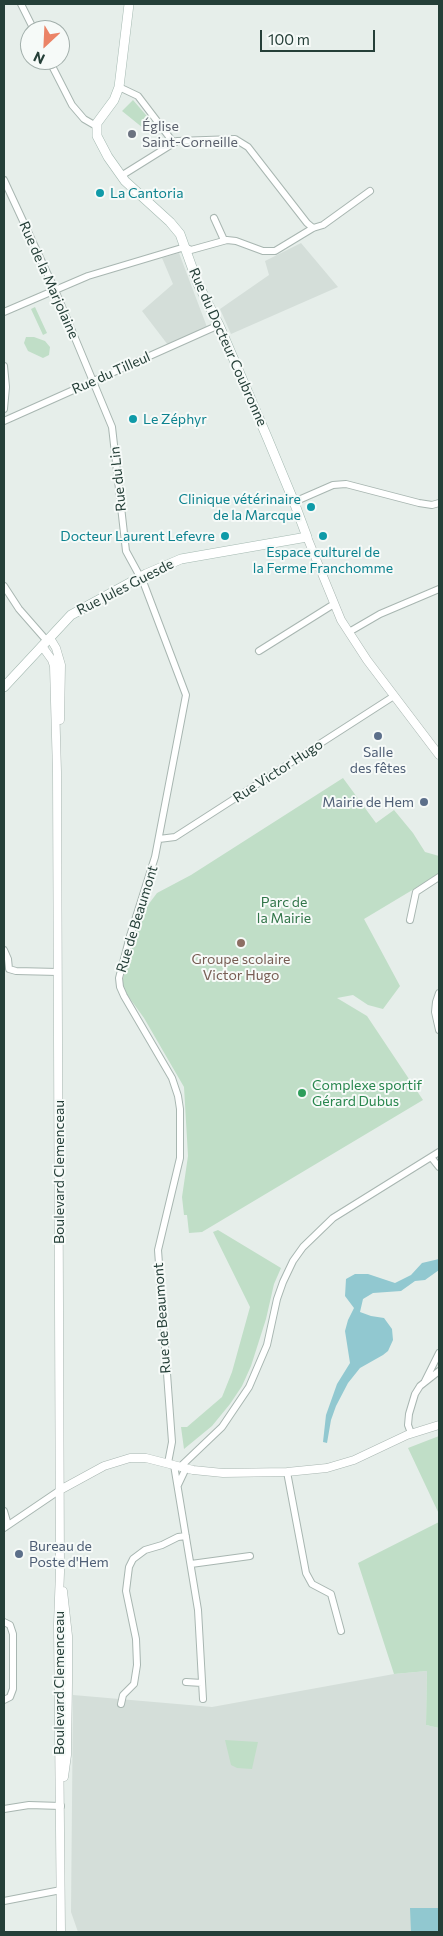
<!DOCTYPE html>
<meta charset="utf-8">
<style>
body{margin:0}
#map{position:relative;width:443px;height:1936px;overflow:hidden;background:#e6eeea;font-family:Commissioner,sans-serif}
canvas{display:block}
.frame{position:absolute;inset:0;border:5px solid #253f38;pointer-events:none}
.north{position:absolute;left:20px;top:20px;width:50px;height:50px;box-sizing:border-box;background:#f6faf8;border:1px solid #a2afab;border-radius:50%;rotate:205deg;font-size:14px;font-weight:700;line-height:20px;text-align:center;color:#253f38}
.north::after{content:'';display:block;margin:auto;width:18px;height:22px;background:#eb8366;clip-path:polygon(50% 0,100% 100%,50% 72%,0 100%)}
.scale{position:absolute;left:260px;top:30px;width:115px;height:22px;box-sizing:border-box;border:2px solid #253f38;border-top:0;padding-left:6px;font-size:15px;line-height:18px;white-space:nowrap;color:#253f38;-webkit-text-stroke:4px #f6faf8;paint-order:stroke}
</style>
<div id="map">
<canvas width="443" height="1936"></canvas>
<div class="frame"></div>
<div class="north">N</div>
<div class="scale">100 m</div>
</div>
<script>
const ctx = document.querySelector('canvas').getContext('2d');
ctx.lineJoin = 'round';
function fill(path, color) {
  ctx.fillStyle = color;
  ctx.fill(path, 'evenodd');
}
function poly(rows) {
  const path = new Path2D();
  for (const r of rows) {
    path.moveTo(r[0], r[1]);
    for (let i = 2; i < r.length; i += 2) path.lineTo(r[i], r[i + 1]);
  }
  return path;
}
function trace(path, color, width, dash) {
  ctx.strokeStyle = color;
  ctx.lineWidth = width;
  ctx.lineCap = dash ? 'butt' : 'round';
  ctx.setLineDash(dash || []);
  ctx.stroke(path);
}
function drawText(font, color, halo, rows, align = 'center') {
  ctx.font = font + ' Commissioner,sans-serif';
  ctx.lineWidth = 4;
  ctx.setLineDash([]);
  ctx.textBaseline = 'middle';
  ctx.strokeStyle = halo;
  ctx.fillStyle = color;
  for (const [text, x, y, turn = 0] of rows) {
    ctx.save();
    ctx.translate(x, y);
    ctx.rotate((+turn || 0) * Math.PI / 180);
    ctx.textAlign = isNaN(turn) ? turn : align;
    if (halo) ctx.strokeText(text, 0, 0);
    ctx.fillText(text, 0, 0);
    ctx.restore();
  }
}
fill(poly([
 [301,243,338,287,231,334,220,309,269,275,265,261],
 [179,253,207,327,168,345,142,311,173,284,162,258],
 [427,1671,426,1725,439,1728,439,1932,78,1932,71,1912,73,1695,212,1707,394,1674]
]), '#d4ded9');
fill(poly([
 [133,100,152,122,143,128,122,111],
 [35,307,47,333,43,335,31,309],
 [26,337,34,337,45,341,50,347,49,355,43,358,28,351,24,343],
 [343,778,376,823,394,810,413,833,425,852,439,856,439,874,364,919,400,986,383,1009,368,1005,353,995,337,998,367,1016,423,1100,202,1232,189,1233,187,1215,184,1215,182,1197,188,1156,184,1087,144,1018,123,989,122,982,142,913,157,893,191,875],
 [218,1230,281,1268,274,1284,266,1319,251,1366,242,1386,230,1404,212,1426,184,1449,181,1427,187,1427,222,1397,232,1372,250,1307,213,1232],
 [439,1436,439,1514,408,1448],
 [439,1522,439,1728,426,1725,427,1671,394,1674,358,1563],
 [225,1740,258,1742,252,1769,237,1768,231,1765]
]), '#c0dec7');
fill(poly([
 [439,1259,439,1270,425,1280,415,1281,401,1291,373,1293,363,1299,360,1312,371,1316,384,1318,392,1329,393,1340,388,1351,383,1355,360,1368,348,1383,336,1406,331,1420,327,1443,323,1442,326,1415,337,1384,350,1363,345,1331,348,1320,354,1308,345,1296,346,1279,355,1274,368,1274,395,1283,411,1275,422,1263],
 [410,1908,439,1908,439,1932,411,1932]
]), '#91c8d0');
const minor = poly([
 [21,4,34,30],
 [49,60,72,105,84,119,96,126],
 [119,87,138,96,173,142],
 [121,176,177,141,235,139,248,147,307,223,313,228],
 [4,180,55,290,112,427,126,551,144,584,186,695,155,857,130,936,119,978,120,987,124,996,172,1078,178,1096,180,1109,180,1158,158,1250,172,1442,168,1463],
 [214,218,224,240],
 [4,312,88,276,185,247,191,250,227,240,236,241,263,251,275,251,313,228,323,225,370,191],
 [4,366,6,387,4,409],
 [4,421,219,325],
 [294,502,333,485,346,484,419,503,432,505,439,503],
 [4,586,19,609,47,641],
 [349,632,380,614,439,589],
 [259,651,334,604],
 [159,839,175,837,394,696],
 [410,920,416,892,439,877],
 [4,950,8,959,9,969,16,971,58,972],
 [439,993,436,1002,435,1012,439,1030],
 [431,1157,439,1167],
 [425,1381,439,1353],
 [411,1433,408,1425,409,1414,415,1394,420,1386,439,1371],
 [174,1465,198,1610,203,1699],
 [180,1467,222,1427,249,1387,267,1345,277,1299,283,1282,293,1261,303,1247,333,1218,439,1152],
 [287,1472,306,1573,312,1584,331,1594,341,1631],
 [178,1485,186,1468],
 [4,1511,8,1525],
 [4,1528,60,1490],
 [191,1564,250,1556],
 [4,1622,10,1625,13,1634,13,1689,10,1697,4,1700],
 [186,1682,202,1683],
 [121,1704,123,1695,134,1684,137,1665,136,1639,126,1591,129,1567,133,1559,145,1550,162,1545,178,1537,186,1536],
 [4,1809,29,1805,61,1806],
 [4,1901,61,1890]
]);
const tertiary = poly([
 [307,537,341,620,367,660,439,755],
 [50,638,56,648,61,665,60,720],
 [42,646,52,660,54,666,57,772,60,1572,58,1624,61,1932],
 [60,1490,104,1466,130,1458,146,1458,193,1470,223,1473,287,1472,327,1468,354,1460,407,1435,439,1425],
 [63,1591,68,1636,68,1683,67,1755,64,1777]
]);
const secondary = poly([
 [4,687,71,615,146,574,181,559,307,537,294,502,267,437,219,325,198,284,180,234,170,222,125,181,108,157,97,136,97,123,114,100,119,87,129,4]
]);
trace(minor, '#a8b6b1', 8);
trace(tertiary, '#a8b6b1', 9);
trace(secondary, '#a4b9b1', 10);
trace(minor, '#fff', 6);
trace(tertiary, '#fff', 8);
trace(secondary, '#fff', 9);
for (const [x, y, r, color] of [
 [132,134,5,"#6b7280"],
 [100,193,5,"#0f9aa8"],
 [133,419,5,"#0f9aa8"],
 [311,507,5,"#0f9aa8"],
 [225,536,5,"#0f9aa8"],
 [323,536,5,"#0f9aa8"],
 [378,736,5,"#5c6f8a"],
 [424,802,5,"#5c6f8a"],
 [241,943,5,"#8d6e63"],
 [302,1093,5,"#2e9e5b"],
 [19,1554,5,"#5c6f8a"]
]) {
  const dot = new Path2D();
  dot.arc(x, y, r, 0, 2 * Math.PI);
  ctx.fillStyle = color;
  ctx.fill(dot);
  trace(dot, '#f6faf8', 2);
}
drawText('14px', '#5b616d', '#f6faf8', [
 ["Église",142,126],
 ["Saint-Corneille",142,142]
], 'left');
drawText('14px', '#0d838f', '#f6faf8', [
 ["La Cantoria",110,193],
 ["Le Zéphyr",143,419],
 ["Clinique vétérinaire",301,499,"right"],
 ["de la Marcque",301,515,"right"],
 ["Docteur Laurent Lefevre",215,536,"right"],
 ["Espace culturel de",323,552,"center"],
 ["la Ferme Franchomme",323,568,"center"]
], 'left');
drawText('14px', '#253f38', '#f6faf8', [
 ["Rue de la Marjolaine",49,280,66],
 ["Rue du Docteur Coubronne",228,347,66],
 ["Rue du Tilleul",111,373,-24],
 ["Rue du Lin",118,479,-96],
 ["Rue Jules Guesde",125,587,-27],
 ["Rue Victor Hugo",278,771,-33],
 ["Rue de Beaumont",137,919,-73],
 ["Boulevard Clemenceau",59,1172,-90],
 ["Rue de Beaumont",162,1318,-94],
 ["Boulevard Clemenceau",59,1683,-90]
]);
drawText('14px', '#4e5e75', '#f6faf8', [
 ["Salle",378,752],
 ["des fêtes",378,768],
 ["Mairie de Hem",414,802,"right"],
 ["Bureau de",29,1546,"left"],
 ["Poste d'Hem",29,1562,"left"]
]);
drawText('14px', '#317549', '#f6faf8', [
 ["Parc de",284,902],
 ["la Mairie",284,918]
]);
drawText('14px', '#785e54', '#f6faf8', [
 ["Groupe scolaire",241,959],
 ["Victor Hugo",241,975]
]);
drawText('14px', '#27864d', '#f6faf8', [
 ["Complexe sportif",312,1085],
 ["Gérard Dubus",312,1101]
], 'left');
</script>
